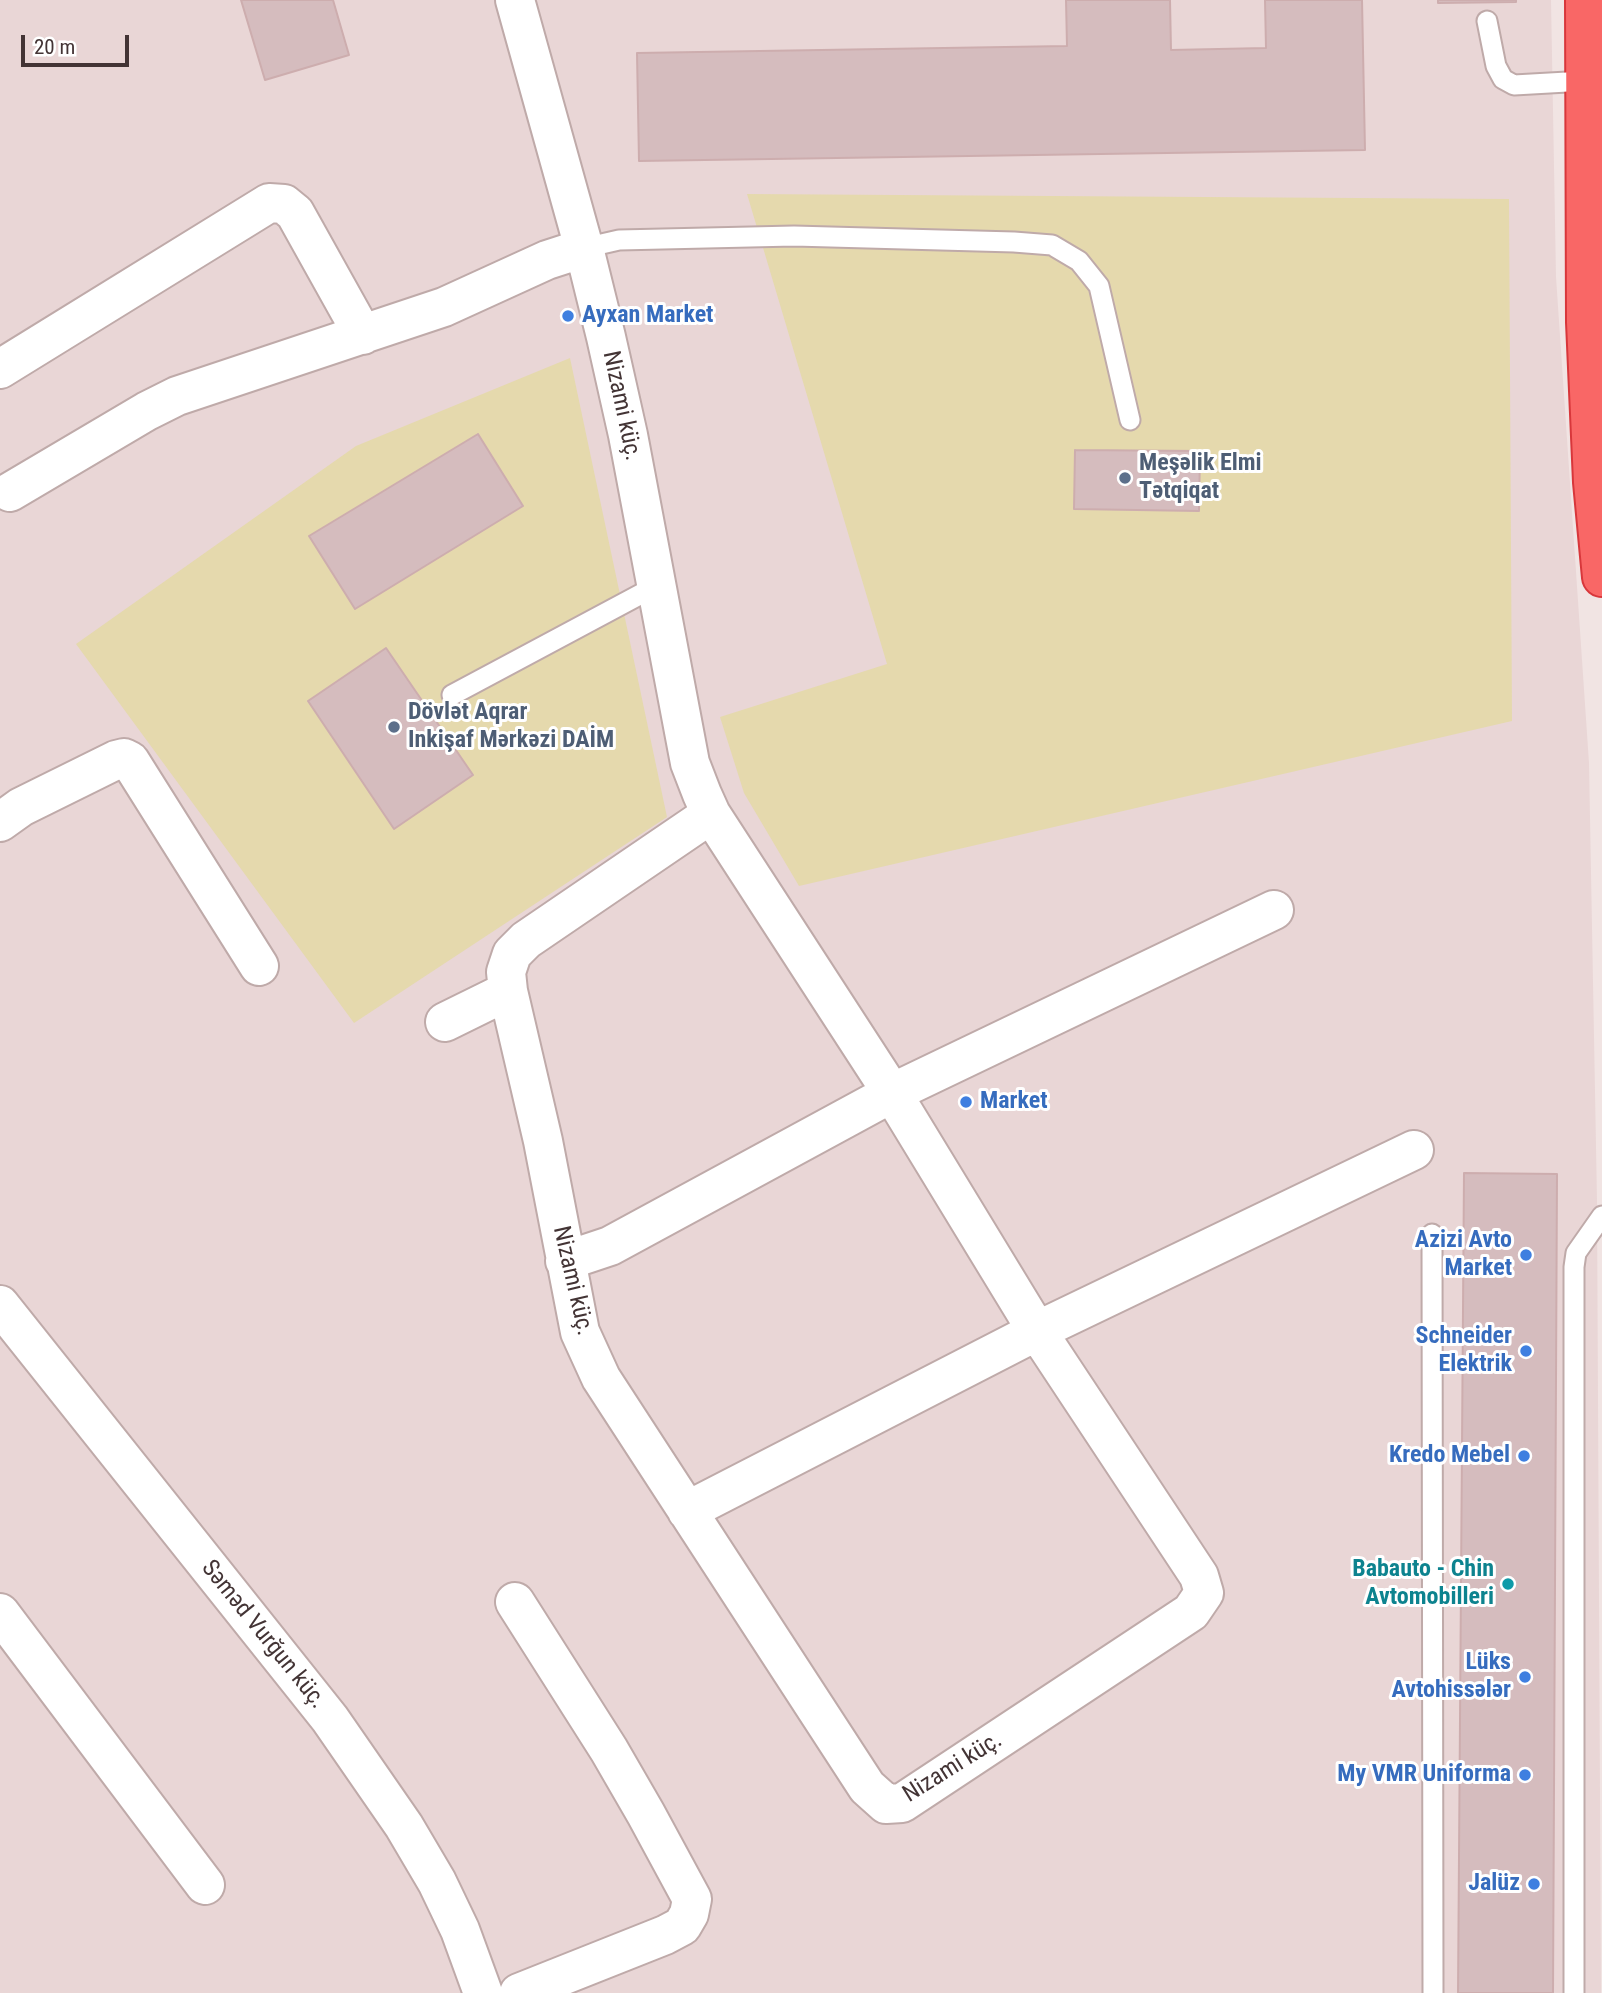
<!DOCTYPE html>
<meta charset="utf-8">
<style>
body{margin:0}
#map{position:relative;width:1602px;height:1993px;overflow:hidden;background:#f1e4e3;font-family:"Roboto Condensed",sans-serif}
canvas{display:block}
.scale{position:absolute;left:21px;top:35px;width:108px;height:32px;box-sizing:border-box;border:4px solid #433435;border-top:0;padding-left:9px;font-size:21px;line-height:24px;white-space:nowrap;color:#433435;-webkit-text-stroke:5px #fff;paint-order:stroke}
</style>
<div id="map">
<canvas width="1602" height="1993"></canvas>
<div class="scale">20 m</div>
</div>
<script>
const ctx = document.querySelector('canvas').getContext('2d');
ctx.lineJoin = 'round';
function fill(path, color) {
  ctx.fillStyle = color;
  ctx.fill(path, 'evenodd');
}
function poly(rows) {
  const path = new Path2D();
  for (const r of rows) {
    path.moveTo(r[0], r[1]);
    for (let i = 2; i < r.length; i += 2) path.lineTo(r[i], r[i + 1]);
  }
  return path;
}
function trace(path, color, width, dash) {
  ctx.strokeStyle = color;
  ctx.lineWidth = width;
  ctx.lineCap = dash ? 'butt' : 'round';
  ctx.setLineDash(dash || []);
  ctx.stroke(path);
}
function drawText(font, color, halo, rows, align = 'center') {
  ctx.font = font + ' "Roboto Condensed",sans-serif';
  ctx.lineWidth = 6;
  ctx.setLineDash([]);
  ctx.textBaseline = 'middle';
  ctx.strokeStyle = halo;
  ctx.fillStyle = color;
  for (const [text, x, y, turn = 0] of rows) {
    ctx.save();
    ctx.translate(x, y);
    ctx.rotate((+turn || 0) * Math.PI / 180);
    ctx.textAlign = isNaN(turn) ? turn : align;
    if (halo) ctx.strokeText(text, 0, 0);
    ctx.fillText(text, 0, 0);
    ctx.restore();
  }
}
fill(poly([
 [0,0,1551,0,1556,277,1589,763,1597,1201,1601,1993,0,1993]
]), '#e9d6d6');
fill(poly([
 [747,194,1509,199,1512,721,799,886,744,793,720,717,887,664],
 [570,358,667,817,354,1023,76,644,356,446]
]), '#e5d9ad');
const building = poly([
 [241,0,333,0,349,55,265,80,241,0],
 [1066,0,1170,0,1171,50,1266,48,1265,0,1362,0,1365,150,639,161,637,53,1067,46,1066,0],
 [1438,0,1516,0,1516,2,1438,3,1438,0],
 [478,434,523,506,355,609,309,536,478,434],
 [1075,450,1200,451,1199,511,1074,509,1075,450],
 [386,648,473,775,394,829,308,701,386,648],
 [1464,1173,1557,1174,1553,1993,1458,1993,1464,1173]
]);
fill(building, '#d5bcbe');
trace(building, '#cdadae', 2);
const lane = poly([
 [1487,21,1496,66,1503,79,1514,85,1585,81],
 [584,248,619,240,794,236,1014,242,1052,245,1079,261,1099,286,1130,420],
 [452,695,656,586],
 [1432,1234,1433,1993],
 [1574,1993,1574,1267,1576,1253,1602,1216]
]);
const street = poly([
 [515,0,584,248,606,337,628,435,690,763,702,794,711,814,892,1093,1037,1331,1199,1576,1204,1593,1191,1612,902,1803,886,1804,867,1787,601,1378,580,1332,543,1141,508,991,506,972,512,954,526,940,711,814],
 [0,369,269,203,284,204,295,213,363,335],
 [10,492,147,411,177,396,444,307,547,260,584,248],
 [0,822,21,807,116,760,124,758,130,761,259,966],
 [445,1022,508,991],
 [565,1261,610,1246,892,1093,1274,910],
 [0,1305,330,1719,404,1826,437,1882,460,1930,483,1993],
 [687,1511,1037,1331,1414,1150],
 [515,1602,609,1750,646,1814,692,1899,689,1914,682,1926,665,1935,519,1993],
 [0,1613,205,1885]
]);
const highway = poly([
 [1585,0,1586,322,1593,482,1602,577]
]);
trace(lane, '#bfaaa9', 23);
trace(street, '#bfaaa9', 42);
trace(highway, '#d8373b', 42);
trace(lane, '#fff', 19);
trace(street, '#fff', 38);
trace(highway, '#f96766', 38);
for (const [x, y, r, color] of [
 [568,316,7,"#3f7fe0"],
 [1125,478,7,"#5c6f8a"],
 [394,727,7,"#5c6f8a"],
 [966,1102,7,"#3f7fe0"],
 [1526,1255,7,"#3f7fe0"],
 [1526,1351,7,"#3f7fe0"],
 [1524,1456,7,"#3f7fe0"],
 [1508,1584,7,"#0f9aa8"],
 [1525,1677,7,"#3f7fe0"],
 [1525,1775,7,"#3f7fe0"],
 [1534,1884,7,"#3f7fe0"]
]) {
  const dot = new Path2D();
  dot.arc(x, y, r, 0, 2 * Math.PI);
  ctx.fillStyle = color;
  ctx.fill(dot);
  trace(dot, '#fff', 2.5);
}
drawText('bold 24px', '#366cbe', '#fff', [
 ["Ayxan Market",582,316,"left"],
 ["Market",980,1102,"left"],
 ["Azizi Avto",1512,1241],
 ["Market",1512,1269],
 ["Schneider",1512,1337],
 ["Elektrik",1512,1365],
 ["Kredo Mebel",1510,1456],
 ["Lüks",1511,1663],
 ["Avtohissələr",1511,1691],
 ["My VMR Uniforma",1511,1775],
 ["Jalüz",1520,1884]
], 'right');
drawText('24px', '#433435', '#fff', [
 ["Nizami küç.",621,406,78],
 ["Nizami küç.",572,1281,77],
 ["Səməd Vurğun küç.",263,1635,51],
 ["Nizami küç.",953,1768,-32]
]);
drawText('bold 24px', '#4e5e75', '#fff', [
 ["Meşəlik Elmi",1139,464],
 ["Tətqiqat",1139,492],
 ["Dövlət Aqrar",408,713],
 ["Inkişaf Mərkəzi DAİM",408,741]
], 'left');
drawText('bold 24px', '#0d838f', '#fff', [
 ["Babauto - Chin",1494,1570],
 ["Avtomobilleri",1494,1598]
], 'right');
</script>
